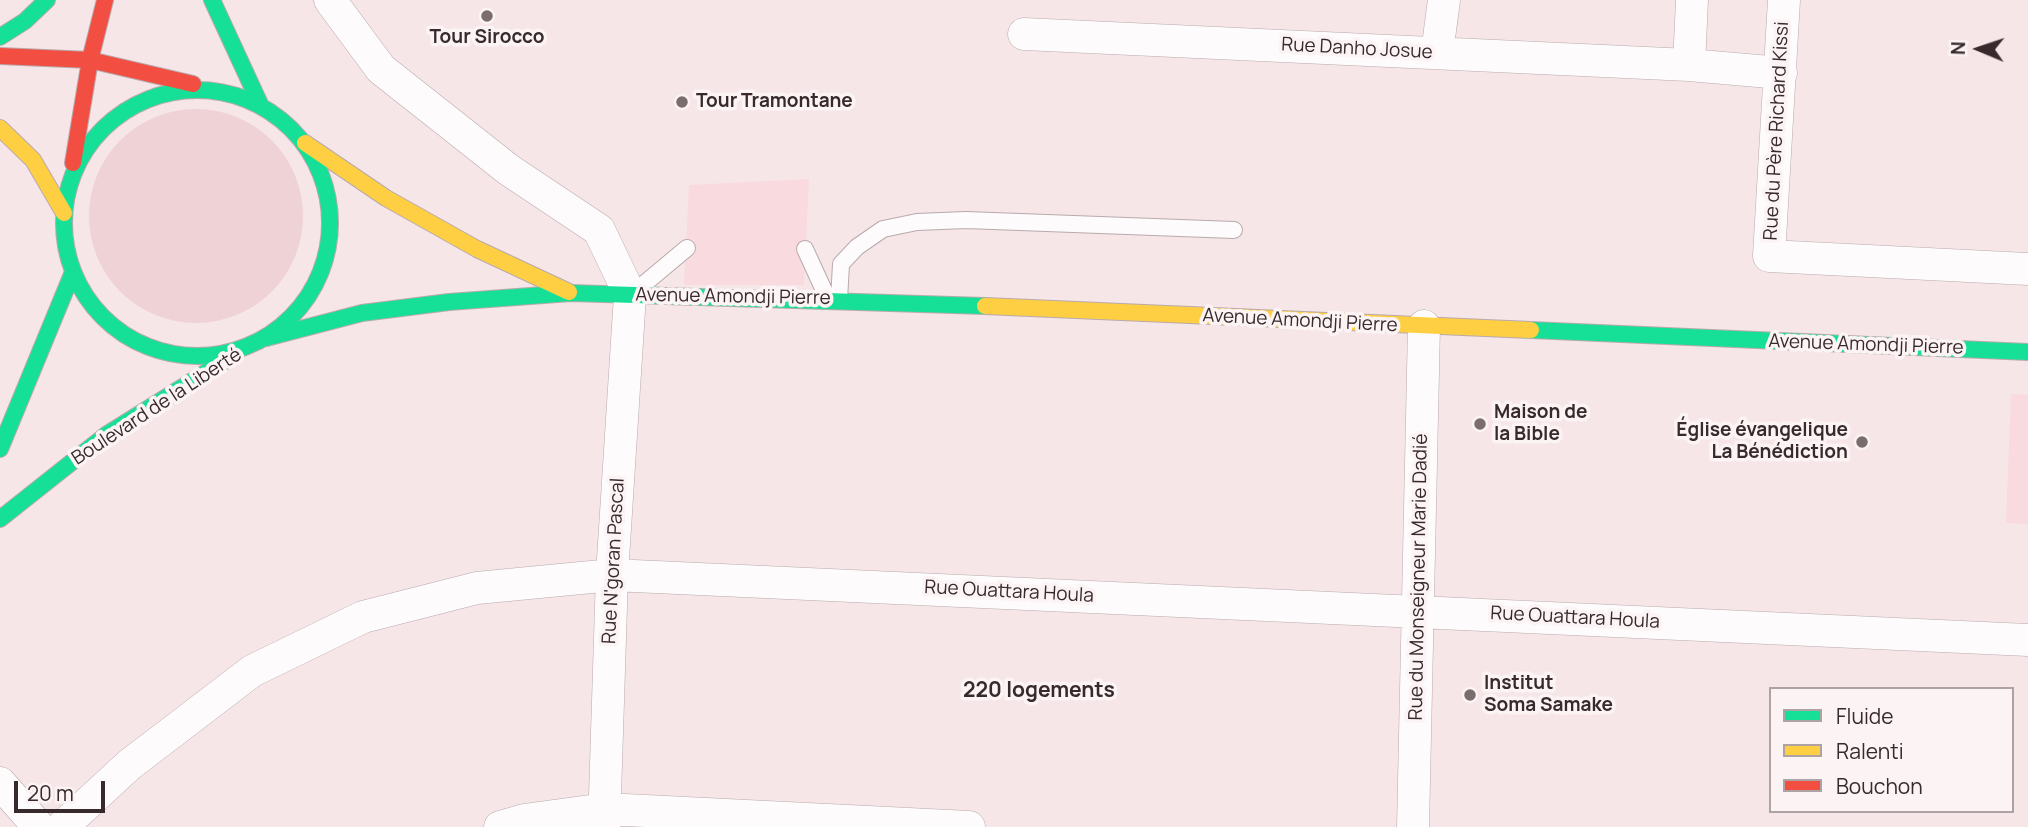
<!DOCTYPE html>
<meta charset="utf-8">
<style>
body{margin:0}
#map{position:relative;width:2028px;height:827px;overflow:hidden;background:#f7e6e8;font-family:Manrope,sans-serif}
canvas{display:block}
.legend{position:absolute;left:1769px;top:687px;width:245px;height:126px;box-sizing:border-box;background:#fbf3f4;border:2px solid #ada3a4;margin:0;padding:9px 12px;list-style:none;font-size:21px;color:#382a2c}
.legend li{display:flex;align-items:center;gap:14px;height:35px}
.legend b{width:35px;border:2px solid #ada3a4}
.north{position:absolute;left:1944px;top:14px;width:70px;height:70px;-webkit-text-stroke:5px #fbf3f4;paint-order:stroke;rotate:272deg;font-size:19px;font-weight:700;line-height:28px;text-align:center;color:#382a2c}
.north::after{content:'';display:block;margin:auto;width:24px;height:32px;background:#382a2c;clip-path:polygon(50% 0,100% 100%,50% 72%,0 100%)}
.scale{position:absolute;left:14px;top:781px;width:91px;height:32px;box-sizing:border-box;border:4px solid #382a2c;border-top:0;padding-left:9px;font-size:21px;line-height:24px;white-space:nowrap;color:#382a2c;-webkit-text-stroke:5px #fbf3f4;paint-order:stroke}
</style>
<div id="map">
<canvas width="2028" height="827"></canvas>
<ul class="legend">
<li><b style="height:9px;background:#16e098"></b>Fluide</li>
<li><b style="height:9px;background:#ffcf43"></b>Ralenti</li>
<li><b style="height:9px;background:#f24e42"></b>Bouchon</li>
</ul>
<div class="north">N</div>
<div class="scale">20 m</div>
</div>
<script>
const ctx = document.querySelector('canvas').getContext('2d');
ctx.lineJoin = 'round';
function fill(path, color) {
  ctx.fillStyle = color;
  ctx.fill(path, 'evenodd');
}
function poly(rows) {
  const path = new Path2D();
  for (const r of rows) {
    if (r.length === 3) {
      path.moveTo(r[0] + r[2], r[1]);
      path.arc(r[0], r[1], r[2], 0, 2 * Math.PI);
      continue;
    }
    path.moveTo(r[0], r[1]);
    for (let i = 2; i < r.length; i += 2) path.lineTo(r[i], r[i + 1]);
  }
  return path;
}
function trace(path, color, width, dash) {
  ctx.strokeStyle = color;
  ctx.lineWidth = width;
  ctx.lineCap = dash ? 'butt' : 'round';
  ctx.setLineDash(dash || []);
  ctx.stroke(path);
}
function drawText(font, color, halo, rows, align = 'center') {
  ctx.font = font + ' Manrope,sans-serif';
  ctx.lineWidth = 7;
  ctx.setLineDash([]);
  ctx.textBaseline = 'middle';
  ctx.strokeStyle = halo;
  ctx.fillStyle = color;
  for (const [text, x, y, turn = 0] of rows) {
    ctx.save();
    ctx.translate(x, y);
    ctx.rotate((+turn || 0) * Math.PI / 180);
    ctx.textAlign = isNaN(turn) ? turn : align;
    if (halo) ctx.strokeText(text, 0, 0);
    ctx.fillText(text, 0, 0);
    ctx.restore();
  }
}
fill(poly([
 [809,179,804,285,684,285,689,185],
 [2011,394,2028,395,2028,524,2006,523]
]), '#f9dade');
fill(poly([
 [196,216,107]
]), '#eed2d5');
const lane = poly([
 [805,249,827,297],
 [638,289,687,248],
 [839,300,841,264,857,247,883,229,917,222,966,220,1234,230]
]);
const street = poly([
 [330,0,381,69,509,170,599,230,630,295,612,575,604,827],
 [1692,0,1689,65,1781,73],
 [1784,0,1769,256,2028,269],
 [1024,34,1689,65],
 [1437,53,1444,0],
 [0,783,39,827],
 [62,827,129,765,252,671,363,617,477,588,612,575,2028,640],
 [500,827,524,820,605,809,969,827],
 [1413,827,1424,326]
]);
const fast = poly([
 [212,0,260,104],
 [0,37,25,21,47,0],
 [197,223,133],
 [1531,330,2028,352],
 [266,338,362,313,449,302,571,293,985,306],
 [0,449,73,272],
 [0,519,106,435,234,355]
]);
const slow = poly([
 [0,128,33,160,64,213],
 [305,143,386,198,477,249,569,292],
 [985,306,1531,330]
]);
const jam = poly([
 [0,56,90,60,193,84],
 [73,163,90,60,105,0]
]);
trace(lane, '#b8aaac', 18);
trace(street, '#b8aaac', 33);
trace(fast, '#b8aaac', 18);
trace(slow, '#b8aaac', 18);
trace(jam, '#b8aaac', 18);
trace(lane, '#fefbfc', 16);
trace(street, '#fefbfc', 32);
trace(fast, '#16e098', 16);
trace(slow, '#ffcf43', 16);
trace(jam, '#f24e42', 16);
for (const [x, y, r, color] of [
 [487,16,7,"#7b6c6e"],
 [682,102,7,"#7b6c6e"],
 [1480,424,7,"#7b6c6e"],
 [1862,442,7,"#7b6c6e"],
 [1470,695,7,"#7b6c6e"]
]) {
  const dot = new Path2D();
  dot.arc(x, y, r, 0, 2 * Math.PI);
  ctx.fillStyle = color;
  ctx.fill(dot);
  trace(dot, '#fbf3f4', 2.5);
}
drawText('bold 19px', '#382a2c', '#fbf3f4', [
 ["Tour Sirocco",487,38,"center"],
 ["Tour Tramontane",696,102],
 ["Maison de",1494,413],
 ["la Bible",1494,435],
 ["Église évangelique",1848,431,"right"],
 ["La Bénédiction",1848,453,"right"],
 ["Institut",1484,684],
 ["Soma Samake",1484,706]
], 'left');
drawText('19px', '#382a2c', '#fbf3f4', [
 ["Rue Danho Josue",1357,49,3],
 ["Rue du Père Richard Kissi",1777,131,-87],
 ["Avenue Amondji Pierre",733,297,1],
 ["Avenue Amondji Pierre",1300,321,3],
 ["Avenue Amondji Pierre",1866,345,2],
 ["Boulevard de la Liberté",157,407,-33],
 ["Rue N'goran Pascal",614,561,-87],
 ["Rue du Monseigneur Marie Dadié",1419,577,-89],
 ["Rue Ouattara Houla",1009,592,3],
 ["Rue Ouattara Houla",1575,618,3]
]);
drawText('bold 21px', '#382a2c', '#fbf3f4', [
 ["220 logements",1039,691]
]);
</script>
